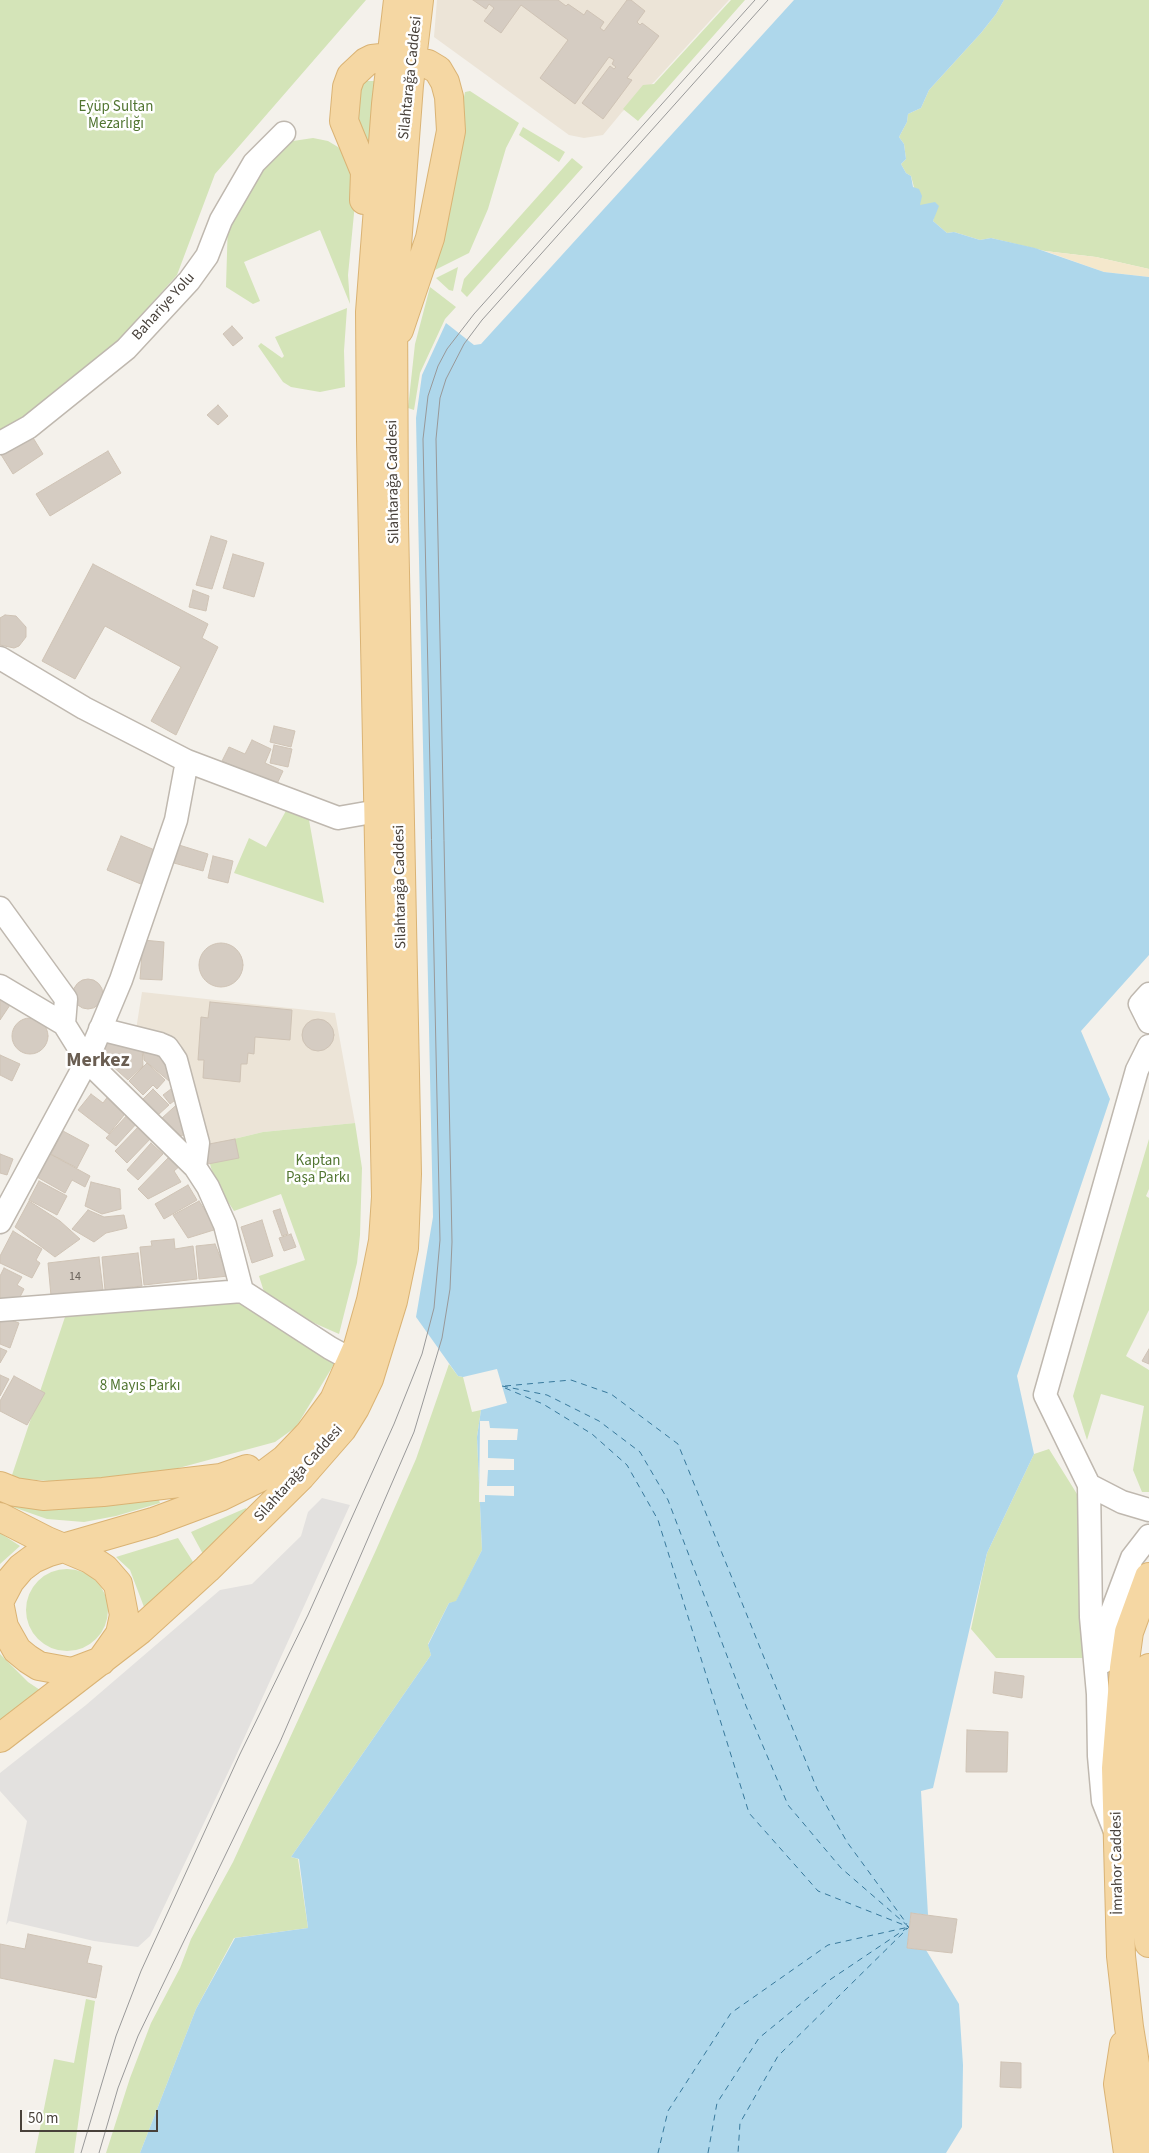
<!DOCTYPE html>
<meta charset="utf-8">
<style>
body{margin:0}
#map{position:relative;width:1149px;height:2153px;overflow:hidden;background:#f4f1eb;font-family:"Source Sans 3",sans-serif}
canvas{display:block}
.scale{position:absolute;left:20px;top:2110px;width:138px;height:22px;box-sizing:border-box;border:2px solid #48413a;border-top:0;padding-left:6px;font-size:15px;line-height:18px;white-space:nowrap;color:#48413a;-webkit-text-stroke:4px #fff;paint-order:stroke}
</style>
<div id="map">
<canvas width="1149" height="2153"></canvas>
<div class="scale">50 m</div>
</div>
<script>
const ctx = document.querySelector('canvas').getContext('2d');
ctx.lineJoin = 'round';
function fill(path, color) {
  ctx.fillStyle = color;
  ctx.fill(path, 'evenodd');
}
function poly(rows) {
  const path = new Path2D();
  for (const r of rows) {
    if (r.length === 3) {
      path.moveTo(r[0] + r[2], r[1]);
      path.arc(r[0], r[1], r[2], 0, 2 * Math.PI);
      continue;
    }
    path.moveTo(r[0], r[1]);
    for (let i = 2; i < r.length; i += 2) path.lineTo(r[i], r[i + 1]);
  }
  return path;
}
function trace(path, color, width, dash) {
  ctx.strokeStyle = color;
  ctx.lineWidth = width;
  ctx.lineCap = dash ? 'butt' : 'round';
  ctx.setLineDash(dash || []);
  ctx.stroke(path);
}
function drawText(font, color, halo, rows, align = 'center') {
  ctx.font = font + ' "Source Sans 3",sans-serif';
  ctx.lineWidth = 5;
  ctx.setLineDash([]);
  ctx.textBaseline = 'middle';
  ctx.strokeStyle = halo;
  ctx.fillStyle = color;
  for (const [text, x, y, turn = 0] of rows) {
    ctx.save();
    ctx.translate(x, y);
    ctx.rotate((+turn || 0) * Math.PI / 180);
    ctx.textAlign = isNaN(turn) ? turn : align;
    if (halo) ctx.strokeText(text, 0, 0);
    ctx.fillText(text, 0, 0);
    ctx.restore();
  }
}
fill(poly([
 [437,0,729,0,655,81,622,112,603,135,584,138,569,135,434,37],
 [142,992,335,1013,355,1123,263,1132,205,1146,180,1045,135,1036]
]), '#ece4d7');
fill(poly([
 [0,0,366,0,215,174,177,275,108,352,17,427,0,435],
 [731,0,745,0,638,121,623,109,643,85,654,84],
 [1004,0,1149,0,1149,269,1096,257,1045,251,991,238,980,240,954,232,947,233,933,221,935,213,930,204,919,206,911,176,906,173,901,164,906,159,904,144,899,137,907,122,908,114,921,108,929,90,981,33,996,14],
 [364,81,375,81,371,143,369,144,357,124,360,85],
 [470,91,519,123,506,148,488,209,469,253,435,270,458,164,464,97,465,92],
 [523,127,565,152,559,162,519,135],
 [313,138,328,141,338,147,349,159,357,183,348,275,350,304,320,230,244,262,260,301,253,304,226,287,228,220,277,150,293,141],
 [572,158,583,167,467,297,461,291,464,279],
 [458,267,453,291,449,290,436,278],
 [430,287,456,307,445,319,420,373,414,410,408,408,415,344],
 [347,308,344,351,345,387,320,392,291,387,283,382,258,346,261,343,282,358,284,356,275,337],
 [287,809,309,820,324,903,234,873,249,838,266,847],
 [355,1123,362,1168,360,1235,357,1263,339,1334,305,1319,265,1295,259,1276,305,1260,281,1194,234,1211,215,1182,205,1146,263,1132],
 [1149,1139,1149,1189,1146,1196,1149,1198,1149,1310,1126,1356,1149,1370,1149,1492,1142,1492,1133,1470,1144,1406,1101,1394,1087,1440,1073,1396],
 [244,1287,339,1356,296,1427,275,1442,175,1469,74,1483,11,1478,67,1311],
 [449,1364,458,1376,463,1377,472,1412,481,1410,477,1437,482,1550,456,1602,449,1603,428,1644,431,1655,291,1857,298,1859,308,1928,234,1938,196,2009,140,2153,106,2153,130,2078,151,2023,180,1968,191,1939,233,1862,376,1550,416,1459],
 [1049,1449,1077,1494,1083,1658,996,1658,971,1629,987,1553,1034,1454],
 [158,1498,160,1503,116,1516,84,1522,47,1519,10,1506,79,1508],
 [246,1508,249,1513,204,1556,191,1532],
 [0,1533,20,1546,0,1564],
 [178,1538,195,1565,144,1607,130,1570,116,1557],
 [67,1610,41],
 [0,1654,28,1682,43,1692,0,1727],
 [86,1999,95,2001,74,2153,35,2153,54,2059,74,2063]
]), '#d4e4b8');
fill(poly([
 [1045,251,1096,257,1149,269,1149,277,1104,272]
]), '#f4e8cc');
fill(poly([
 [322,1498,350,1505,235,1758,150,1936,138,1947,94,1941,9,1921,6,1925,27,1821,0,1791,0,1773,86,1705,220,1590,252,1584,301,1536,308,1512]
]), '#e3e1df');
fill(poly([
 [794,0,1004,0,996,14,981,33,929,90,921,108,908,114,907,122,899,137,904,144,906,159,901,164,906,173,911,176,913,187,919,189,922,196,920,205,935,202,939,206,933,221,947,233,954,232,980,240,991,238,1035,248,1104,272,1149,277,1149,955,1081,1031,1110,1099,1017,1376,1034,1454,987,1553,933,1788,921,1791,928,1915,911,1913,907,1948,926,1950,959,2004,963,2065,962,2127,946,2153,140,2153,196,2009,235,1938,308,1928,299,1859,291,1857,431,1655,428,1645,449,1603,456,1601,482,1550,477,1437,481,1410,507,1403,497,1369,463,1377,458,1376,416,1317,433,1217,416,418,422,375,446,323,474,345,481,344]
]), '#aed7eb');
fill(poly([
 [480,1421,489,1421,490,1428,518,1429,517,1440,488,1440,488,1458,514,1459,514,1470,488,1470,487,1486,514,1486,514,1496,485,1495,485,1502,479,1502]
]), '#f4f1eb');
trace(poly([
 [502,1386,547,1395,599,1421,640,1452,668,1500,746,1706,788,1805,841,1868,909,1927,828,1945,731,2013,668,2111,658,2153],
 [505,1386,571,1380,611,1394,678,1444,817,1789,847,1842,907,1924],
 [505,1388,543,1404,592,1434,627,1465,658,1520,749,1813,818,1891,909,1927,778,2056,740,2123,738,2153],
 [708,2153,717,2103,759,2038,831,1979,907,1928]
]), '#38799c', 1, [6, 5]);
const building = poly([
 [473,0,558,0,566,6,568,4,584,15,587,10,604,22,600,28,604,31,627,0,631,0,645,11,637,22,640,25,642,23,659,36,627,78,632,80,603,119,582,103,610,66,614,69,616,67,612,64,614,60,609,57,575,104,540,78,568,40,521,5,501,33,484,21,494,8,489,4,486,9,473,0],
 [232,326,243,338,233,346,223,334,232,326],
 [218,405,228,416,218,425,207,415,218,405],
 [32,436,43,454,13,474,0,453,32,436],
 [108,451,121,473,50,516,36,494,108,451],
 [211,536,227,541,212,589,196,585,211,536],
 [233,554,264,563,254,597,223,588,233,554],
 [93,564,208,624,202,638,218,647,176,735,151,721,181,667,105,626,75,679,42,661,93,564],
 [193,590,209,596,206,611,189,607,193,590],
 [5,615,16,616,26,627,26,637,19,646,14,648,0,645,0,618,5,615],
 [274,726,295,731,291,747,270,742,274,726],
 [252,740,271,749,265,763,283,771,276,786,222,761,229,747,245,754,252,740],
 [274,745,292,749,288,767,270,763,274,745],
 [121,836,162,853,148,887,107,870,121,836],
 [179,845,208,854,203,871,174,863,179,845],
 [213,856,233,861,228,883,208,878,213,856],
 [143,940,164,942,162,980,140,979,143,940],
 [221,965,22],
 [88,994,15],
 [0,994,12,1002,0,1020,0,994],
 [210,1002,292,1010,290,1040,255,1037,254,1054,248,1053,247,1064,241,1064,240,1082,203,1078,204,1060,198,1060,201,1017,208,1018,210,1002],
 [30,1036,18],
 [318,1035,16],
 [109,1038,142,1045,143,1066,128,1080,101,1056,109,1038],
 [143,1046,168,1051,174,1077,169,1081,144,1060,143,1046],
 [0,1055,20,1064,12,1081,0,1075,0,1055],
 [147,1063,165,1080,157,1089,153,1085,143,1095,129,1081,147,1063],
 [179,1083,183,1094,170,1104,163,1095,179,1083],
 [153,1089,169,1105,158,1115,143,1099,153,1089],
 [91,1094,103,1103,109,1095,128,1110,109,1134,78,1110,91,1094],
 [183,1099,192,1131,181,1136,162,1118,183,1099],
 [129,1113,138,1122,116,1146,106,1138,129,1113],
 [142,1123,154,1135,127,1163,115,1151,142,1123],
 [63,1131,89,1145,77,1168,51,1154,63,1131],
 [235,1139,239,1158,208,1164,204,1145,235,1139],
 [151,1143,163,1154,138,1180,127,1170,151,1143],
 [0,1154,13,1159,7,1175,0,1173,0,1154],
 [50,1154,90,1176,85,1187,72,1180,65,1193,37,1177,50,1154],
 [169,1157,181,1165,174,1171,181,1182,148,1199,138,1189,169,1157],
 [39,1181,67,1196,57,1215,29,1200,39,1181],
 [91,1182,120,1189,121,1209,102,1214,85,1206,91,1182],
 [188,1185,197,1200,164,1219,155,1204,188,1185],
 [29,1201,60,1221,80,1239,55,1257,15,1227,29,1201],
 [199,1201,217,1229,188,1238,173,1215,199,1201],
 [280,1209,288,1234,282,1236,273,1211,280,1209],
 [88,1210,104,1217,124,1215,127,1228,106,1233,94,1242,72,1229,88,1210],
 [262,1220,273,1256,252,1263,241,1227,262,1220],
 [13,1231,42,1249,36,1260,40,1263,32,1278,0,1263,0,1256,13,1231],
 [291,1234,296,1247,284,1251,279,1238,291,1234],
 [174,1239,175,1249,193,1246,197,1279,144,1285,140,1247,152,1246,151,1241,174,1239],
 [215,1244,228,1276,199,1279,196,1246,215,1244],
 [138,1253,142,1286,105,1290,102,1257,138,1253],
 [99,1257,103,1290,51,1296,48,1263,99,1257],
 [4,1268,22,1277,17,1285,24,1289,17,1303,8,1298,3,1307,0,1306,0,1276,4,1268],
 [0,1316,19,1323,10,1348,0,1344,0,1316],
 [0,1348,7,1351,0,1363,0,1348],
 [1149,1349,1149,1364,1142,1361,1149,1349],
 [0,1375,9,1379,0,1396,0,1375],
 [14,1376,45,1393,27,1425,0,1411,0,1401,14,1376],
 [995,1672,1024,1676,1022,1698,993,1693,995,1672],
 [967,1730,1008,1732,1007,1772,966,1772,967,1730],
 [911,1913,957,1919,952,1953,907,1948,911,1913],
 [28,1934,91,1947,87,1963,102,1966,96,1998,0,1978,0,1944,25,1949,28,1934],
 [1001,2062,1021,2063,1021,2088,1000,2087,1001,2062]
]);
fill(building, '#d5ccc2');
trace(building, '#cfc3b5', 1);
const minor = poly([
 [0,443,29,427,126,349,189,281,207,256,221,220,254,163,284,133],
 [0,658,84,708,187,761,338,818,378,811],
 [0,908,66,999,64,1024],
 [0,986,64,1024,87,1061,195,1167,208,1187,225,1225,242,1291],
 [1149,994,1140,1004,1149,1022],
 [100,1029,160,1044,167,1047,172,1054,176,1060,198,1143,195,1167],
 [0,1222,87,1061,121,980,176,820,187,761],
 [0,1310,242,1291,330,1348,352,1360],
 [1089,1485,1122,1502,1149,1510],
 [1103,1662,1111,1614,1132,1558,1149,1536],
 [1115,1831,1103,1801,1099,1756,1098,1694,1091,1617,1089,1485,1045,1395,1137,1070,1149,1046]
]);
const major = poly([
 [364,200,365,172,344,121,347,87,351,76,366,62,372,59,390,57,428,64,438,70,445,82,449,97,451,131,430,238,399,330],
 [0,1486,15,1492,43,1496,103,1492,221,1478,247,1469],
 [0,1517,47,1541,90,1559,105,1569,118,1584,124,1615,120,1634,101,1661,72,1672,39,1666,28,1659,17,1650,4,1627,0,1607],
 [1149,1577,1129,1632,1124,1668,1116,1768,1121,1956,1129,2027,1149,2150],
 [0,1600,10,1581,21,1568,33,1559,49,1552,153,1522,220,1497,261,1477,285,1459,309,1434,334,1400,358,1346,371,1300,383,1241,386,1197,371,440,370,312,386,104,398,0],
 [1149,1668,1142,1791,1142,1859,1149,1943],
 [0,1738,140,1630,207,1569,301,1476,342,1429,355,1408,369,1379,393,1301,404,1248,407,1174,394,522,393,299,409,85,419,0],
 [1124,2045,1118,2084,1128,2153]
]);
trace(minor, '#bfb8af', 25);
trace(major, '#dab374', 30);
trace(minor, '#fff', 22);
trace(major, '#f5d7a3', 28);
trace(poly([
 [81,2153,116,2036,141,1971,240,1754,308,1615,394,1424,422,1354,434,1308,440,1240,423,439,428,396,438,366,447,349,474,314,755,0],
 [99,2153,118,2088,138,2036,280,1742,414,1432,442,1338,450,1289,452,1242,436,439,440,398,446,379,464,344,482,320,768,0]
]), '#999', 1);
drawText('12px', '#6b645c', null, [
 ["14",75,1277]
]);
drawText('15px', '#48413a', '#fff', [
 ["Silahtarağa Caddesi",411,78,-84],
 ["Bahariye Yolu",164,307,-48],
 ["Silahtarağa Caddesi",394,482,-91],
 ["Silahtarağa Caddesi",401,887,-91],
 ["Silahtarağa Caddesi",299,1474,-48],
 ["İmrahor Caddesi",1118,1863,-91]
]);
drawText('15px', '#517531', '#fff', [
 ["Eyüp Sultan",116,108],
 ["Mezarlığı",116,125],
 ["Kaptan",318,1162],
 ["Paşa Parkı",318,1179],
 ["8 Mayıs Parkı",140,1387]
]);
drawText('bold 20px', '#6a5e52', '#fff', [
 ["Merkez",98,1062]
]);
</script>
